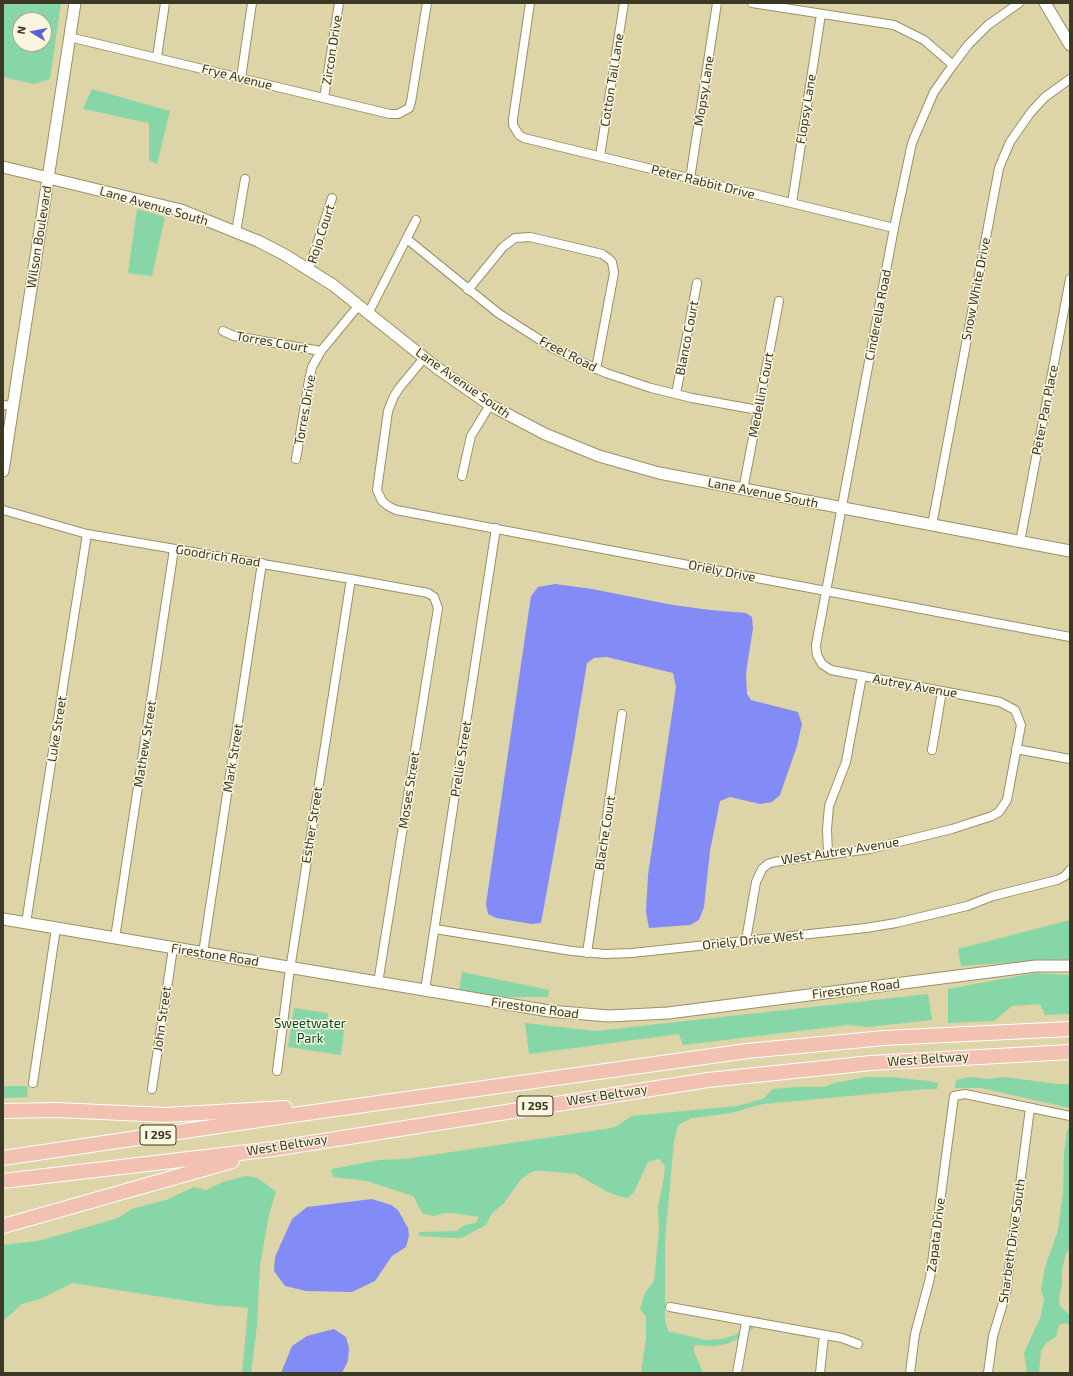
<!DOCTYPE html>
<style>
body{margin:0}
#map{position:relative;width:1073px;height:1376px;overflow:hidden;background:#ddd4a7;font-family:"Exo 2",sans-serif}
canvas{display:block}
.frame{position:absolute;inset:0;border:4px solid #3c3826;pointer-events:none}
.north{position:absolute;left:12px;top:12px;width:40px;height:40px;box-sizing:border-box;background:#f9f5de;border:1px solid #ada994;border-radius:50%;rotate:280deg;font-size:11px;font-weight:700;line-height:16px;text-align:center;color:#3c3826}
.north::after{content:'';display:block;margin:auto;width:14px;height:18px;background:#5c5fd7;clip-path:polygon(50% 0,100% 100%,50% 72%,0 100%)}
</style>
<div id="map">
<canvas width="1073" height="1376"></canvas>
<div class="frame"></div>
<div class="north">N</div>
</div>
<script>
const ctx = document.querySelector('canvas').getContext('2d');
ctx.lineJoin = 'round';
function fill(path, color) {
  ctx.fillStyle = color;
  ctx.fill(path, 'evenodd');
}
function poly(rows) {
  const path = new Path2D();
  for (const r of rows) {
    path.moveTo(r[0], r[1]);
    for (let i = 2; i < r.length; i += 2) path.lineTo(r[i], r[i + 1]);
  }
  return path;
}
function trace(path, color, width, dash) {
  ctx.strokeStyle = color;
  ctx.lineWidth = width;
  ctx.lineCap = dash ? 'butt' : 'round';
  ctx.setLineDash(dash || []);
  ctx.stroke(path);
}
function drawText(font, color, halo, rows, align = 'center') {
  ctx.font = font + ' "Exo 2",sans-serif';
  ctx.lineWidth = 3;
  ctx.setLineDash([]);
  ctx.textBaseline = 'middle';
  ctx.strokeStyle = halo;
  ctx.fillStyle = color;
  for (const [text, x, y, turn = 0] of rows) {
    ctx.save();
    ctx.translate(x, y);
    ctx.rotate((+turn || 0) * Math.PI / 180);
    ctx.textAlign = isNaN(turn) ? turn : align;
    if (halo) ctx.strokeText(text, 0, 0);
    ctx.fillText(text, 0, 0);
    ctx.restore();
  }
}
fill(poly([
 [3,3,61,3,50,79,34,84,3,77],
 [20,20,44,20,44,44,20,44],
 [92,89,170,111,157,164,149,160,149,123,83,109],
 [137,209,165,217,152,276,128,273],
 [1070,920,1070,960,1061,959,961,966,958,949],
 [462,972,549,990,548,997,506,997,459,992],
 [1035,973,1070,975,1070,1014,1045,1015,1040,1004,1012,1006,994,1021,948,1023,948,989],
 [928,994,932,1020,867,1027,848,1025,683,1045,679,1034,529,1054,525,1023,596,1031],
 [294,1008,328,1013,327,1021,345,1024,341,1055,288,1047],
 [867,1077,890,1077,928,1081,938,1083,937,1089,926,1089,763,1104,731,1113,692,1118,678,1125,674,1141,665,1240,665,1320,668,1331,705,1340,722,1339,735,1335,747,1326,757,1316,759,1316,760,1319,754,1328,739,1338,727,1344,714,1346,694,1345,694,1351,703,1373,641,1373,646,1338,646,1317,640,1309,645,1293,654,1281,659,1231,658,1207,664,1177,665,1166,659,1159,648,1162,634,1192,628,1198,621,1197,608,1192,576,1174,546,1171,534,1171,522,1178,504,1203,492,1213,486,1225,461,1238,451,1238,419,1236,419,1232,456,1231,465,1225,476,1223,479,1217,453,1213,444,1213,434,1216,423,1214,413,1196,367,1181,333,1177,331,1169,380,1160,405,1159,605,1129,615,1127,632,1116,737,1106,763,1099,773,1089,797,1087,825,1087,834,1083],
 [971,1077,988,1079,1005,1077,1057,1084,1070,1084,1070,1108,981,1088,955,1088,956,1080],
 [3,1086,28,1086,27,1097,3,1098],
 [1069,1128,1070,1249,1066,1254,1062,1269,1062,1284,1059,1297,1060,1306,1070,1315,1070,1325,1066,1323,1059,1325,1056,1337,1047,1342,1041,1351,1039,1373,1027,1373,1024,1353,1041,1316,1044,1299,1041,1290,1045,1267,1058,1231,1063,1193,1064,1154,1067,1130],
 [246,1176,258,1178,276,1192,269,1215,260,1266,257,1325,251,1373,242,1373,248,1308,214,1305,72,1283,40,1299,22,1304,3,1321,3,1245,37,1241,67,1233,118,1218,132,1209,166,1200,194,1187,206,1190,223,1182]
]), '#86d6a8');
fill(poly([
 [555,584,592,589,673,605,710,610,746,613,752,617,753,628,746,673,747,694,751,700,798,712,802,724,797,746,780,795,772,802,760,804,730,797,720,801,710,851,704,907,699,920,690,925,649,928,646,912,648,875,676,687,673,673,607,657,594,658,587,663,574,742,541,923,532,924,496,918,488,914,486,904,531,596,538,587],
 [372,1199,391,1205,398,1210,408,1228,409,1236,406,1247,392,1256,375,1281,352,1292,306,1291,285,1286,274,1271,275,1257,292,1219,307,1207],
 [334,1329,346,1337,349,1348,348,1361,342,1373,281,1373,292,1346,307,1336]
]), '#838cf6');
const street = poly([
 [530,3,513,119,513,125,519,135,524,138,894,228],
 [752,3,894,25,924,40,953,65],
 [69,37,390,114,398,114,409,108,411,102,427,3],
 [157,57,165,3],
 [241,78,252,3],
 [324,98,339,3],
 [600,156,624,3],
 [690,179,717,3],
 [792,203,821,14],
 [236,232,245,179],
 [407,239,498,313,551,347,575,359,606,373,651,388,692,398,758,410],
 [309,269,332,198],
 [468,290,503,247,515,238,530,237,602,254,608,258,612,262,614,273,596,369],
 [369,312,416,220],
 [223,331,234,336,321,351],
 [424,358,400,387,394,396,388,411,377,490,382,501,388,506,396,510,1070,637],
 [676,394,697,283],
 [3,405,13,406],
 [296,459,309,380,312,367,321,351,359,305],
 [462,476,471,436,490,405],
 [743,490,779,301],
 [3,510,87,534,351,579,428,593,434,597,438,608,378,983],
 [932,525,999,168,1010,142,1031,112,1045,97,1070,79],
 [1020,542,1070,279],
 [1016,749,1070,759],
 [932,750,942,691],
 [828,855,827,829,829,806,846,762,862,676],
 [26,923,87,534],
 [435,929,572,951,605,954,632,953,866,928,896,923,967,906,993,896,1057,880,1065,876,1070,870],
 [115,938,174,549],
 [746,940,756,882,762,869,768,864,774,862,870,849,952,829,992,816,999,812,1007,800,1021,725,1015,710,1000,702,831,670,822,664,817,655,816,645,894,228,912,143,934,92,953,65,968,45,988,25,1019,3],
 [203,953,262,563],
 [587,953,622,714],
 [425,990,496,528],
 [277,1071,289,976,351,579],
 [33,1083,56,928],
 [152,1089,173,948],
 [670,1307,842,1338,858,1344],
 [737,1373,746,1322],
 [820,1373,824,1335],
 [910,1373,915,1334,930,1278,954,1096,965,1094,1070,1116],
 [988,1373,993,1336,1006,1293,1030,1108]
]);
const secondary = poly([
 [1045,3,1070,45],
 [3,167,181,210,258,241,285,255,333,285,437,368,490,405,545,434,599,456,659,473,1070,551],
 [3,471,75,3],
 [3,919,549,1011,609,1016,668,1013,1036,966,1070,966]
]);
const highway = poly([
 [3,1111,57,1110,166,1115,285,1108],
 [3,1158,293,1115,747,1051,884,1038,1070,1029],
 [3,1181,273,1149,708,1080,871,1063,1070,1052],
 [3,1226,232,1161]
]);
trace(street, '#9a9166', 10);
trace(secondary, '#9a9166', 13);
trace(highway, '#fff', 16);
trace(street, '#fff', 8);
trace(secondary, '#fff', 11);
trace(highway, '#f2c1b2', 14);
for (const [x, y, w] of [
 [535,1106,36],
 [158,1135,36]
]) {
  const box = new Path2D();
  box.roundRect(x - w / 2, y - 10, w, 20, 3);
  ctx.fillStyle = '#f9f5de';
  ctx.fill(box);
  trace(box, '#3c3826', 1);
}
drawText('bold 12px', '#3c3826', null, [
 ["I 295",535,1106],
 ["I 295",158,1135]
]);
drawText('13px', '#3c3826', '#f9f5de', [
 ["Zircon Drive",332,50,-81],
 ["Frye Avenue",237,77,14],
 ["Cotton Tail Lane",612,80,-81],
 ["Mopsy Lane",704,91,-81],
 ["Flopsy Lane",806,109,-81],
 ["Peter Rabbit Drive",703,182,14],
 ["Lane Avenue South",154,206,16],
 ["Rojo Court",321,234,-72],
 ["Wilson Boulevard",39,237,-81],
 ["Snow White Drive",976,289,-79],
 ["Cinderella Road",878,315,-79],
 ["Blanco Court",687,338,-79],
 ["Torres Court",272,342,10],
 ["Freel Road",568,354,27],
 ["Lane Avenue South",463,383,35],
 ["Medellin Court",761,395,-79],
 ["Torres Drive",305,410,-80],
 ["Peter Pan Place",1045,410,-79],
 ["Lane Avenue South",763,493,11],
 ["Goodrich Road",218,556,9],
 ["Oriely Drive",722,571,11],
 ["Autrey Avenue",915,686,10],
 ["Luke Street",57,729,-81],
 ["Mathew Street",145,744,-81],
 ["Mark Street",233,758,-81],
 ["Prellie Street",461,759,-81],
 ["Moses Street",409,790,-81],
 ["Esther Street",312,825,-81],
 ["Blache Court",605,833,-81],
 ["West Autrey Avenue",840,851,-9],
 ["Oriely Drive West",753,940,-6],
 ["Firestone Road",215,955,9],
 ["Firestone Road",856,989,-7],
 ["Firestone Road",535,1008,8],
 ["John Street",162,1019,-82],
 ["West Beltway",928,1059,-4],
 ["West Beltway",607,1095,-9],
 ["West Beltway",287,1145,-9],
 ["Zapata Drive",936,1235,-83],
 ["Sharbeth Drive South",1012,1241,-82]
]);
drawText('13px', '#0d462c', '#f9f5de', [
 ["Sweetwater",310,1024],
 ["Park",310,1039]
]);
</script>
